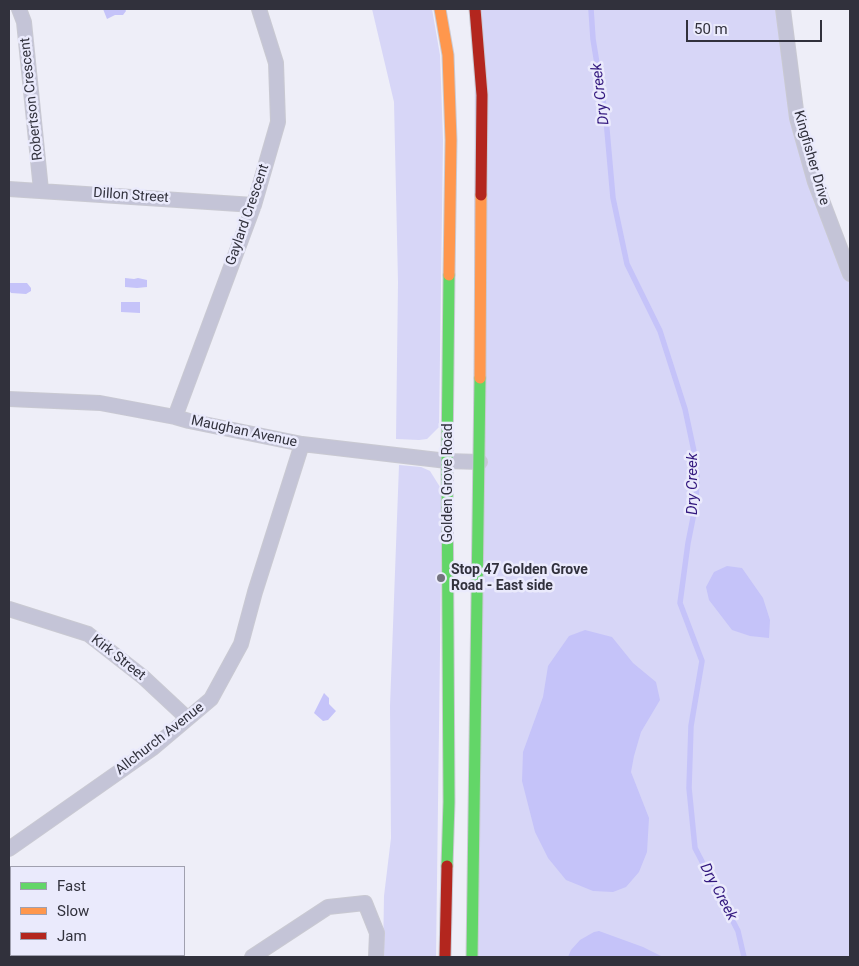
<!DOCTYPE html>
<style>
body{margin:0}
#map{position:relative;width:859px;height:966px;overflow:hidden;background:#eeeef8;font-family:Roboto,sans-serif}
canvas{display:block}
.frame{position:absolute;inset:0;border:10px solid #31313c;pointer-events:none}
.legend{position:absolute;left:10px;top:866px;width:175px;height:90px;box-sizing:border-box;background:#eaeafc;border:1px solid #a0a0af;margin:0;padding:6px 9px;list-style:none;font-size:15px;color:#31313c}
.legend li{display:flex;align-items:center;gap:10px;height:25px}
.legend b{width:25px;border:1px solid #a0a0af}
.scale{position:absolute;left:686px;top:20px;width:136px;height:22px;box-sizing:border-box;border:2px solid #31313c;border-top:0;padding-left:6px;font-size:15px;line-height:18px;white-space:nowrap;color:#31313c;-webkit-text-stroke:4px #eaeafc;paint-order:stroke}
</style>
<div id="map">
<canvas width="859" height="966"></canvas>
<div class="frame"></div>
<ul class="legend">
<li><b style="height:6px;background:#63d668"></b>Fast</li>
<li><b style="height:6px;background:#ff974d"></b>Slow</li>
<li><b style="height:6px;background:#b3261e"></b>Jam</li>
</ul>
<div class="scale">50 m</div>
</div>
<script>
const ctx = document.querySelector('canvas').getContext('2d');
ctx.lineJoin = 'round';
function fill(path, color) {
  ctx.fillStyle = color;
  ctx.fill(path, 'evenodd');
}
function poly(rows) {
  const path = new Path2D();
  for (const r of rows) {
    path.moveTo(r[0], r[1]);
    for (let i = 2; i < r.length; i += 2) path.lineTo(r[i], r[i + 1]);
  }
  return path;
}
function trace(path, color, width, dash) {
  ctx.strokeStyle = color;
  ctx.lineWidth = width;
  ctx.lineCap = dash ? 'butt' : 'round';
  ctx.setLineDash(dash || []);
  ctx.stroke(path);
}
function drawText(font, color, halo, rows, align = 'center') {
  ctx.font = font + ' Roboto,sans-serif';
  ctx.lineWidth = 5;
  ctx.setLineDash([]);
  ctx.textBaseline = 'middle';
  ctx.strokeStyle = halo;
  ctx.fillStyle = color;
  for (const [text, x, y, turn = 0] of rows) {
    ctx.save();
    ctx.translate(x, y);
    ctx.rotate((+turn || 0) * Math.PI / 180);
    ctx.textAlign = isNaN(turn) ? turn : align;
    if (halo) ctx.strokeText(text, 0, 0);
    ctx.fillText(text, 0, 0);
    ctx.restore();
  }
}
fill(poly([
 [372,9,432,9,440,55,443,140,439,427,427,439,419,440,396,439,398,282,394,102],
 [475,9,783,9,797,118,850,272,850,957,472,957],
 [399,465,421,467,430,471,440,487,442,498,436,957,383,957,384,896,391,838,390,706]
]), '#d7d6f7');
fill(poly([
 [103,9,125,9,126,11,123,15,115,15,107,19],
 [125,278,134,279,138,278,147,280,147,287,137,288,125,287],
 [10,283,27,283,31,288,31,291,26,294,11,293,9,290],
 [121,302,140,302,140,313,121,312],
 [727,566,742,568,763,598,770,620,769,638,750,636,732,630,709,600,706,587,714,572],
 [585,630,612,637,633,663,656,682,660,700,641,732,634,756,631,772,649,818,647,852,639,872,626,887,613,892,593,891,566,880,548,858,535,832,522,781,523,752,543,697,548,666,569,636],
 [324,693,329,698,329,704,336,711,328,720,323,721,314,713],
 [599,931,643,947,663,957,568,957,571,950,580,940,594,932]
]), '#c5c3f9');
trace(poly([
 [591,9,593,39,606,119,613,198,627,264,660,331,685,409,695,456,697,475,696,503,688,543,680,603,702,661,691,726,689,788,695,848,738,931,744,957]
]), '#c5c3f9', 5.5);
const street = poly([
 [19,9,24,22,41,190],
 [783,9,797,118,815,182,850,274],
 [9,189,254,205],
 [9,399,100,403,175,417,189,421,302,444,447,461,480,462],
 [175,417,254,205,278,122,276,63,259,9],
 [9,609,88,634,143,677,187,718],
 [9,849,153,748,211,699,241,644,255,592,302,444],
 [252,957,328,907,365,903,377,933,376,957]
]);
const fast = poly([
 [447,866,449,802,447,461,449,275],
 [472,957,480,378]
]);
const slow = poly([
 [440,9,448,55,451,140,449,275],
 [480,378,481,195]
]);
const jam = poly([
 [475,9,482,95,481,195],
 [445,957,447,866]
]);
trace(street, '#c9c9d2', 16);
trace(fast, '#c9c9d2', 13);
trace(slow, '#c9c9d2', 13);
trace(jam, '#c9c9d2', 13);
trace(street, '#c4c4d7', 14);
trace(fast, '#63d668', 11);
trace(slow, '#ff974d', 11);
trace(jam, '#b3261e', 11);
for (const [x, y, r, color] of [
 [441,578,5,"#73737e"]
]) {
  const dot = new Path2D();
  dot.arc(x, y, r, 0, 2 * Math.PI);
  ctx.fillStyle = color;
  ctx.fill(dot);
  trace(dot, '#eaeafc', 2);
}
drawText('14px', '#31313c', '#eaeafc', [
 ["Robertson Crescent",32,99,-96],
 ["Kingfisher Drive",811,158,74],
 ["Dillon Street",131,196,4],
 ["Gaylard Crescent",248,215,-71],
 ["Maughan Avenue",244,432,12],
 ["Golden Grove Road",448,483,-90],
 ["Kirk Street",118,658,38],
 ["Allchurch Avenue",160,739,-38]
]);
drawText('bold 14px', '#31313c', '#eaeafc', [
 ["Stop 47 Golden Grove",451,570],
 ["Road - East side",451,586]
], 'left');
drawText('italic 15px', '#32177e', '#eaeafc', [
 ["Dry Creek",601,94,-97],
 ["Dry Creek",693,484,-90],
 ["Dry Creek",718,892,62]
]);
</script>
